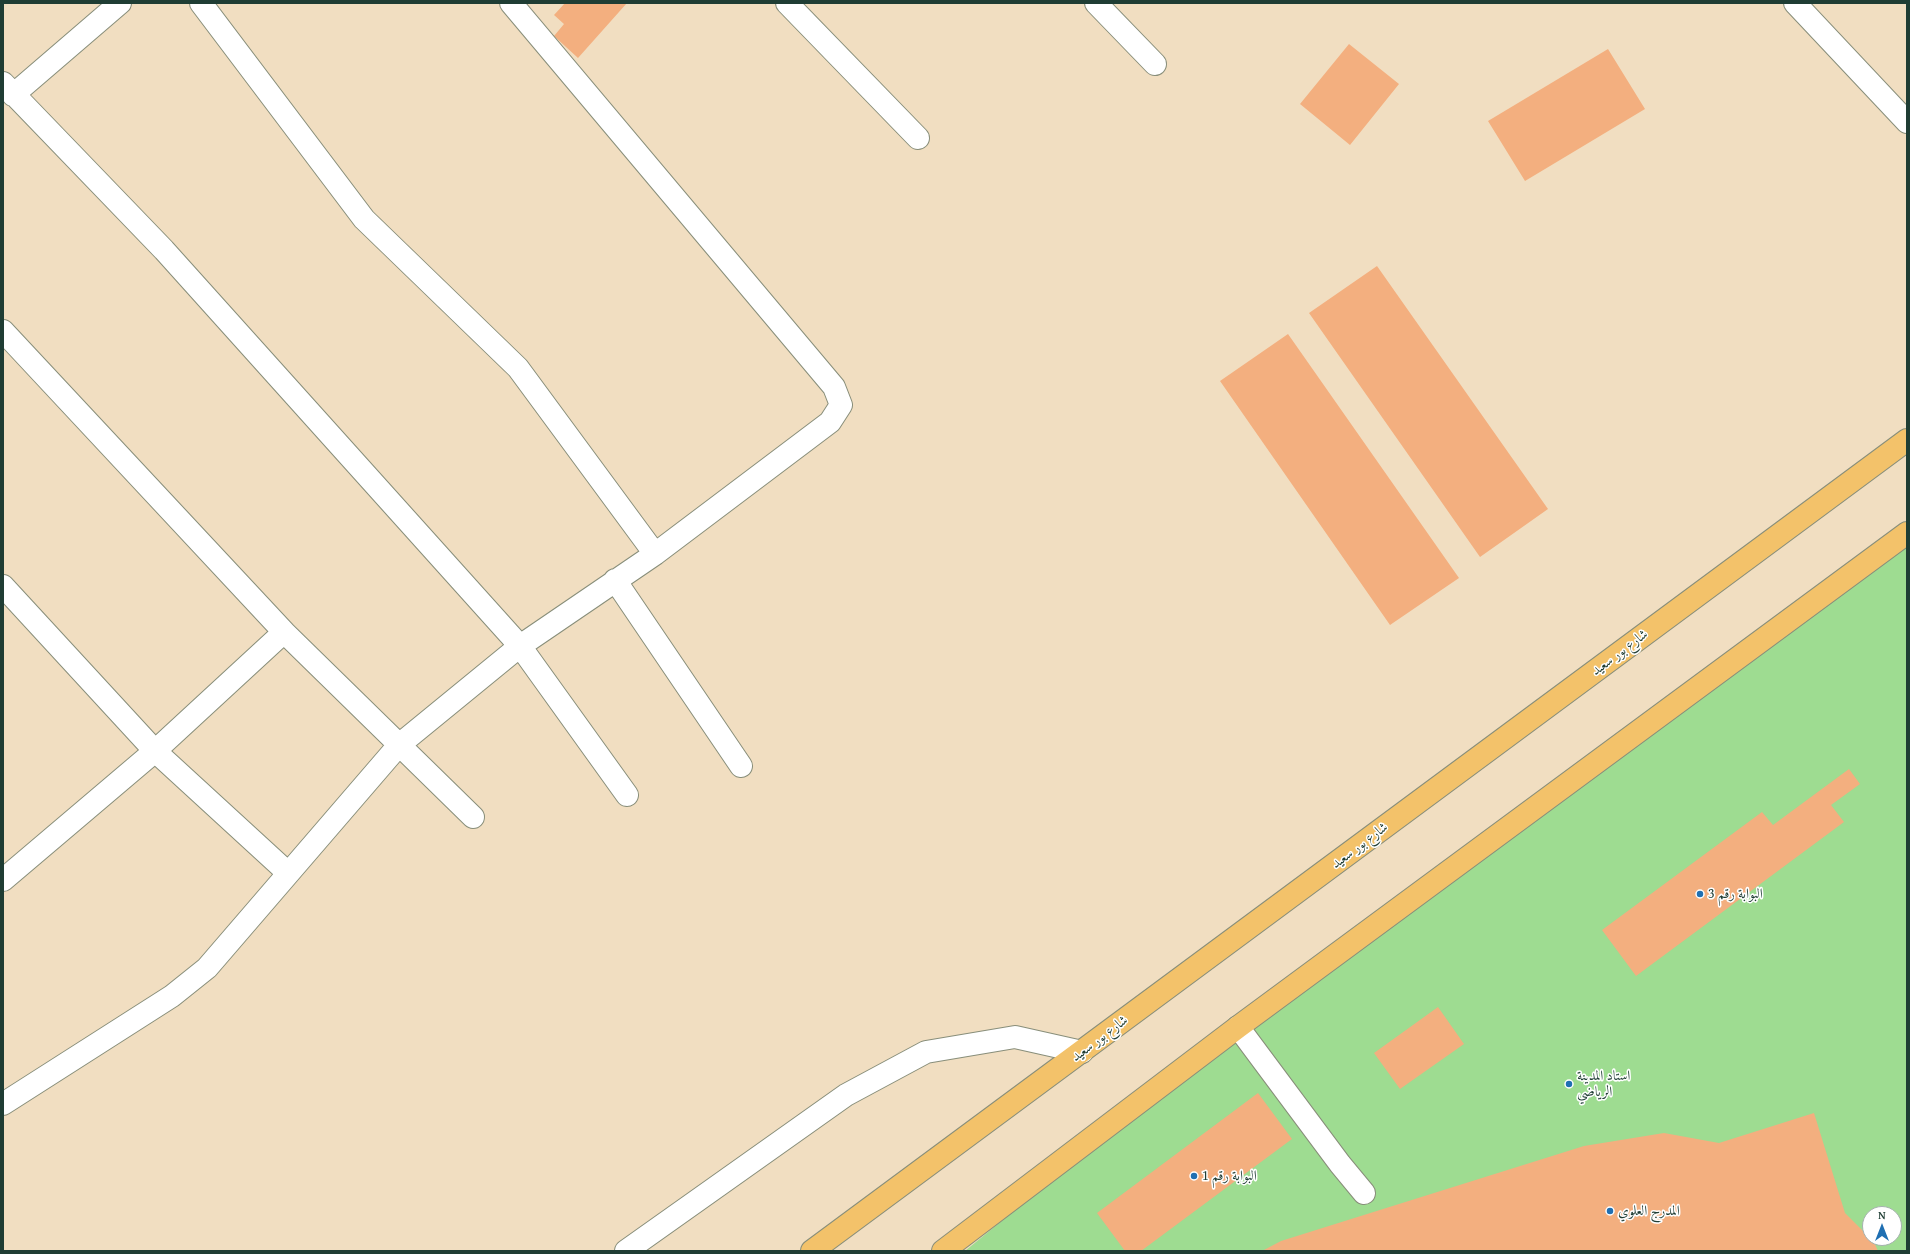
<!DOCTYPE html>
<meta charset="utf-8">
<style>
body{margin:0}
#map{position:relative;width:1910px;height:1254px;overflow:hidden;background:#f1dec1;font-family:"Gentium Book Plus",serif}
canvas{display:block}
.frame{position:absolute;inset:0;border:4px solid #1f3d34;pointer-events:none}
.north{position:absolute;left:1862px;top:1206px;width:40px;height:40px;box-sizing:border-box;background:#fff;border:1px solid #a5b1ae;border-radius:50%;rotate:0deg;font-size:11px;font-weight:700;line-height:16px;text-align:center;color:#1f3d34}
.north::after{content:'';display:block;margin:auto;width:14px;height:18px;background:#1f6fb2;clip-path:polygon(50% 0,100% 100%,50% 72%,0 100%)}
</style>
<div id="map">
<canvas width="1910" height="1254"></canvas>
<div class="frame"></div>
<div class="north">N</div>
</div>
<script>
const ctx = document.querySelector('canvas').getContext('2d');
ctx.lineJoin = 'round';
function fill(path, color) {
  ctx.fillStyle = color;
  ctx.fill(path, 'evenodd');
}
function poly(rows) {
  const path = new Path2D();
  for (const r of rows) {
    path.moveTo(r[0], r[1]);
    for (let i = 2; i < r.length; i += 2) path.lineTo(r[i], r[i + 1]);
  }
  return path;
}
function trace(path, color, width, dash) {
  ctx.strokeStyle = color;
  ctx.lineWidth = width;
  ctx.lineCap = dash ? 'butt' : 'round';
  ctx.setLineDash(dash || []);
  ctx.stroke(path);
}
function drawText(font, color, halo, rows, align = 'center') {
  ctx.font = font + ' "Gentium Book Plus",Amiri,serif';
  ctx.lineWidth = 3;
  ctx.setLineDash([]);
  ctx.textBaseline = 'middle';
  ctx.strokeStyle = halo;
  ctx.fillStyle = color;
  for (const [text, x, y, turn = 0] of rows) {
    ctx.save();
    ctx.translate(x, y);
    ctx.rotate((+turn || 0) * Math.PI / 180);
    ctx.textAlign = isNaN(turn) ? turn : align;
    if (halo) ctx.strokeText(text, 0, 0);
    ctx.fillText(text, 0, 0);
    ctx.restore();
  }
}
fill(poly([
 [1907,531,1907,1251,965,1251,1238,1027],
 [1870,1214,1894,1214,1894,1238,1870,1238]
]), '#9edc91');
fill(poly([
 [565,3,627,3,578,58,554,36,564,24,554,15],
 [1349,44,1399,84,1350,145,1300,104],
 [1608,49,1645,109,1525,181,1488,121],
 [1377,266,1548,509,1480,557,1309,313],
 [1288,334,1459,578,1390,625,1220,381],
 [1849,769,1860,784,1831,805,1844,822,1636,976,1602,930,1762,812,1773,825],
 [1438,1007,1464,1044,1400,1089,1374,1053],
 [1258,1093,1292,1139,1141,1251,1125,1251,1097,1213],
 [1814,1113,1845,1213,1874,1242,1878,1251,1262,1251,1281,1241,1584,1146,1664,1133,1719,1143]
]), '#f3af7f');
const minor = poly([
 [201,3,364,219,518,368,655,554],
 [787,3,918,138],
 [1096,3,1155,64],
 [1795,3,1907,122],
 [3,83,164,250,520,646,627,795],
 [13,95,120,3],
 [3,331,284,632,473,817],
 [615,580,741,766],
 [3,586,155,751,288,873],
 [3,880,155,751,284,632],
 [1238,1027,1340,1164,1364,1193],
 [3,1104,172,996,207,968,399,745,520,646,655,554,830,422,841,405,834,387,511,3],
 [626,1251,846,1095,926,1052,1015,1037,1082,1052]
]);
const major = poly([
 [812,1251,1907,440],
 [943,1251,1238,1027,1907,533]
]);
trace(minor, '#888e7a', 24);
trace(major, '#888e7a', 24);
trace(minor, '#fff', 22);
trace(major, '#f3c26a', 22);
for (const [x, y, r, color] of [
 [1700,894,4,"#1f6fb2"],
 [1569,1084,4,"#1f6fb2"],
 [1194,1176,4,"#1f6fb2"],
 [1610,1211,4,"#1f6fb2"]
]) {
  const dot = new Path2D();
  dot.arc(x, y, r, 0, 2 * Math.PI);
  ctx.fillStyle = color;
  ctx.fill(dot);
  trace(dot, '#fff', 1.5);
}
drawText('14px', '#1f3d34', '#fff', [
 ["شارع بور سعيد",1620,653,-37],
 ["شارع بور سعيد",1360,846,-37],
 ["شارع بور سعيد",1100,1039,-37]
]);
drawText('14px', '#1f3d34', '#fff', [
 ["البوابة رقم 3",1708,894],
 ["استاد المدينة",1577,1076],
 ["الرياضي",1577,1092],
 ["البوابة رقم 1",1202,1176],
 ["المدرج العلوي",1618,1211]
], 'left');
</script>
